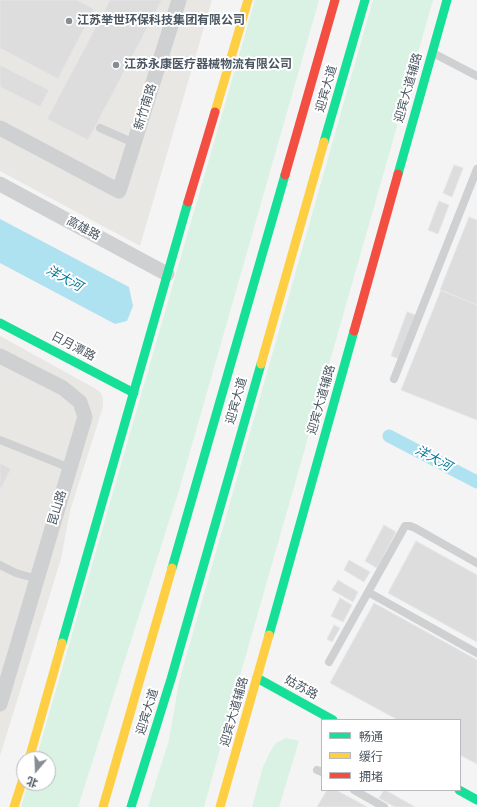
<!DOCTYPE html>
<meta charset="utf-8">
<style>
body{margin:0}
#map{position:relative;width:477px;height:807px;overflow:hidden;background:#f4f4f4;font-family:"Roboto Condensed","Noto Sans SC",sans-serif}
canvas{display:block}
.legend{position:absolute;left:321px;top:719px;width:140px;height:72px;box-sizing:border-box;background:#fff;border:1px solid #b7bbc0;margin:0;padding:5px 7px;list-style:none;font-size:12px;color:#4a5661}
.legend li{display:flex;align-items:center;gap:8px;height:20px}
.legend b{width:20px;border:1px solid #b7bbc0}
.north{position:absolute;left:16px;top:751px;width:40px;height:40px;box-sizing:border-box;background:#fff;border:1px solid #b7bbc0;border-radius:50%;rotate:199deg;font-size:11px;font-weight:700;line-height:16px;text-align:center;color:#4a5661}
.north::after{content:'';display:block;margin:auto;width:14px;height:18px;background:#868d94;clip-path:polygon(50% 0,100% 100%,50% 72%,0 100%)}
</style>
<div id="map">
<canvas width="477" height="807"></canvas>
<ul class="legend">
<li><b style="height:5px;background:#16e098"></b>畅通</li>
<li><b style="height:5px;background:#ffcf43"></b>缓行</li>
<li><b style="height:5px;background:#f24e42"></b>拥堵</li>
</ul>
<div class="north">北</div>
</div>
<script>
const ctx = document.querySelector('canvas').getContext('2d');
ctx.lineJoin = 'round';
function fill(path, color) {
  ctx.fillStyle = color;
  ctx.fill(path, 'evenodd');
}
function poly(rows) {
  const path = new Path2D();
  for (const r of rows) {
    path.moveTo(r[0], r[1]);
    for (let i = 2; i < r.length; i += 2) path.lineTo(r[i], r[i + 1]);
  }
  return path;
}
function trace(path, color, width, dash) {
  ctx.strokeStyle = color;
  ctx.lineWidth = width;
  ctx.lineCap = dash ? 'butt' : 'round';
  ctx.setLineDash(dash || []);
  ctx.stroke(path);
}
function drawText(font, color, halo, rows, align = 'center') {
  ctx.font = font + ' "Roboto Condensed","Noto Sans SC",sans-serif';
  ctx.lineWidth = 4;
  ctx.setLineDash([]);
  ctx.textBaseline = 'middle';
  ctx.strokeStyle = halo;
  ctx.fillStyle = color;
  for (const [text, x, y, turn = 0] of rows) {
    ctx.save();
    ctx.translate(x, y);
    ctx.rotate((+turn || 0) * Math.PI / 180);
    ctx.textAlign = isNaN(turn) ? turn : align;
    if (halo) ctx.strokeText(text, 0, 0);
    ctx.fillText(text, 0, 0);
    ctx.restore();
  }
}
fill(poly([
 [0,0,212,0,140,246,0,171],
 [0,336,96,389,101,393,103,398,103,407,70,511,61,559,0,756]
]), '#e8e7e3');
fill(poly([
 [255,0,319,0,179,490,78,807,21,807,28,783,48,783,48,759,36,759],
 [373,0,433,0,243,665,204,807,148,807,169,740,179,682],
 [286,738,299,741,279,807,252,807,263,767,270,752,276,743]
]), '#d9f2e3');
fill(poly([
 [0,219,129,287,133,306,127,321,115,324,0,263]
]), '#aee2f0');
trace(poly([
 [389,436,477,482]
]), '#aee2f0', 13);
const building = poly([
 [0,0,77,0,94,9,58,79,0,48,0,0],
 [110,0,162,0,88,140,47,119,110,0],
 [0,65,49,90,40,107,0,87,0,65],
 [454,165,463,168,452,197,443,193,454,165],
 [439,201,449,205,438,234,428,230,439,201],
 [469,217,477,220,477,305,440,290,469,217],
 [441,290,477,305,477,420,401,390,441,290],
 [407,312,416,315,400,359,391,356,407,312],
 [0,463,11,469,0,490,0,463],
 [384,525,396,532,377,568,365,561,384,525],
 [416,541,477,575,477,642,388,593,416,541],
 [349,560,370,572,364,582,344,570,349,560],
 [338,580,358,592,353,602,332,590,338,580],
 [340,598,352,605,343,622,331,616,340,598],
 [374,603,477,660,477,764,460,755,460,720,398,720,330,683,374,603],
 [334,625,340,628,332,642,327,639,334,625],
 [327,790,336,790,367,807,317,807,327,790],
 [384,790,385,790,415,807,395,807,379,798,384,790]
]);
fill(building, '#ddddde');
trace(building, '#e5e6e7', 1);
trace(poly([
 [433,53,477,76],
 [100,128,134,143],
 [394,379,477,169],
 [0,440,70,468],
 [0,565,16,573,37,579],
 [368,592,477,653],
 [329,662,405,526,410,526,415,528,477,563],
 [317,770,322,772],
 [354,790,384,807]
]), '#ced0d2', 8);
trace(poly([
 [0,128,119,191,179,0],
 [0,184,167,274],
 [0,356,63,388,80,402,85,417,0,704]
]), '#ced0d2', 15);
trace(poly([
 [324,142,365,0],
 [398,174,447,0],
 [0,323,134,393],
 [172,568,285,175],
 [269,635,354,331],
 [62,643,188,202],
 [257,678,333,720],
 [459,790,477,800],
 [131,807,171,679,261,364]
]), '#16e098', 9);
trace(poly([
 [215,112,248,0],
 [261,364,324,142],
 [29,759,62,643],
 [14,807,24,776],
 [103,807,172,568],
 [220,807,269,635]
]), '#ffcf43', 9);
trace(poly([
 [285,175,335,0],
 [188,202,215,112],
 [354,331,398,174]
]), '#f24e42', 9);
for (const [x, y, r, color] of [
 [69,21,4,"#868d94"],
 [116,65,4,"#868d94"]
]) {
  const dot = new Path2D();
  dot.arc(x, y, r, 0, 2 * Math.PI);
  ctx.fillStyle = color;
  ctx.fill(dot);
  trace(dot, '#fff', 1.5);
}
drawText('bold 12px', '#4a5661', '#fff', [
 ["江苏举世环保科技集团有限公司",77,21],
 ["江苏永康医疗器械物流有限公司",124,65]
], 'left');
drawText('12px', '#4a5661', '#fff', [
 ["迎宾大道辅路",409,88,-74],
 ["迎宾大道",327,89,-74],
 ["新竹南路",146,107,-73],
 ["高雄路",83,229,28],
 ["日月潭路",73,347,28],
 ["迎宾大道辅路",322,400,-74],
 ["迎宾大道",237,401,-74],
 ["昆山路",58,508,-73],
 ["姑苏路",301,688,29],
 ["迎宾大道",148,712,-73],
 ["迎宾大道辅路",235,712,-74]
]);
drawText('italic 13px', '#0c7c9b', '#fff', [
 ["洋大河",64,279,29],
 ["洋大河",433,459,28]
]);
</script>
